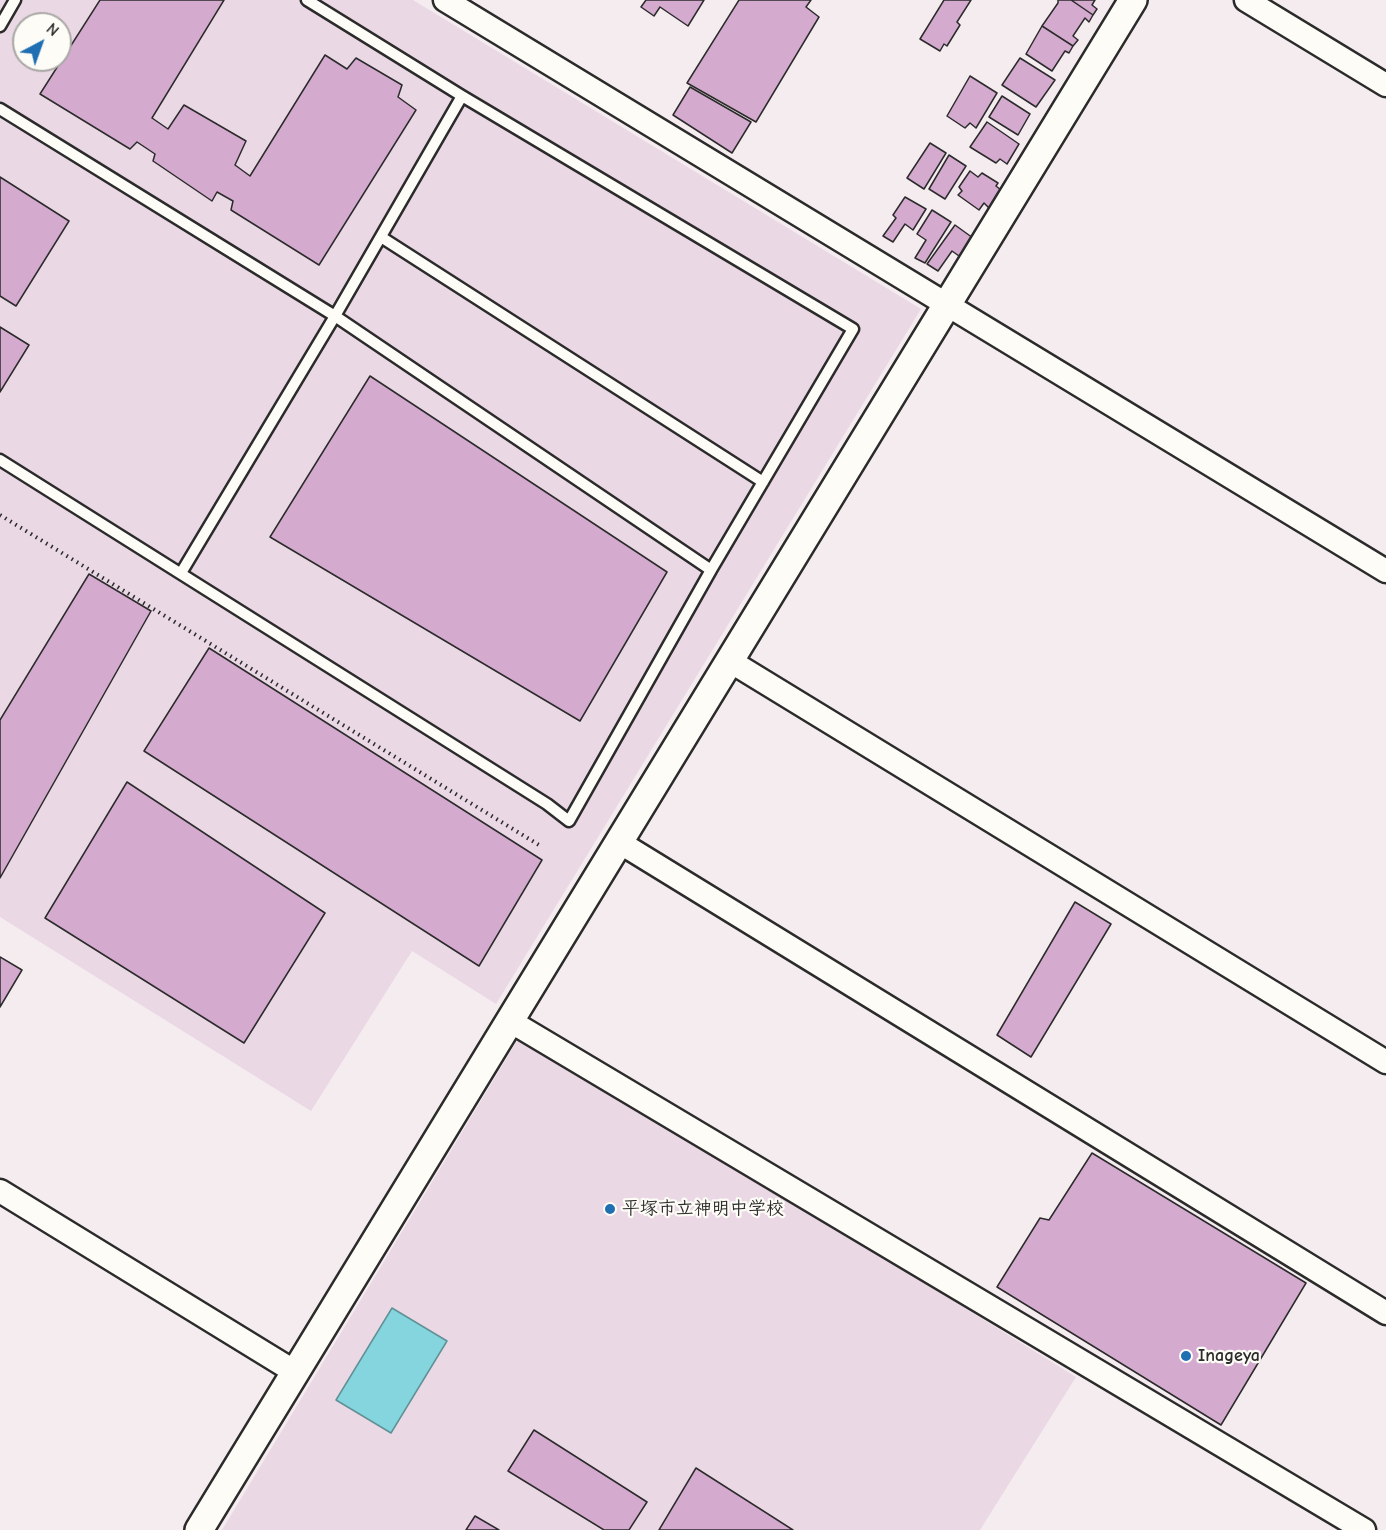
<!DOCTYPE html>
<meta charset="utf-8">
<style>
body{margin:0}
#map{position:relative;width:1386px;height:1530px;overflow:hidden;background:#f5ecef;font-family:"Comic Neue",sans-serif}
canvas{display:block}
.north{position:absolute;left:12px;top:12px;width:60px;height:60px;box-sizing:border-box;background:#fdfcf7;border:2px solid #a9a8a5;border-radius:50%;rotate:41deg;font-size:16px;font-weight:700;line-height:24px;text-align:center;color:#2b2b2b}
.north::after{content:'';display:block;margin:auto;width:21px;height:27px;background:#1f6fb2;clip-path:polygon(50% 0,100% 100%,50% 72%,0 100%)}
</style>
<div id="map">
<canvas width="1386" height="1530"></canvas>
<div class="north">N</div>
</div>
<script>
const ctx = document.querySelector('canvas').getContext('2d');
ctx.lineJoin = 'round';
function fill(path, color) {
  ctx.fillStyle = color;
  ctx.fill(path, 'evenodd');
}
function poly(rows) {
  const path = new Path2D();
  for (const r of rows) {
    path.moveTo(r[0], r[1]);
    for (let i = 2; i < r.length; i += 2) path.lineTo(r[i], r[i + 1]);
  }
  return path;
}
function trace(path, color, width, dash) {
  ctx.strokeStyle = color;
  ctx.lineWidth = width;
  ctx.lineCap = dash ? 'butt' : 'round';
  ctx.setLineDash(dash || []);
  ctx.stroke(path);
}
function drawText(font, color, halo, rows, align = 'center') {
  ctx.font = font + ' "Comic Neue","Klee One",sans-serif';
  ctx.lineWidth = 4.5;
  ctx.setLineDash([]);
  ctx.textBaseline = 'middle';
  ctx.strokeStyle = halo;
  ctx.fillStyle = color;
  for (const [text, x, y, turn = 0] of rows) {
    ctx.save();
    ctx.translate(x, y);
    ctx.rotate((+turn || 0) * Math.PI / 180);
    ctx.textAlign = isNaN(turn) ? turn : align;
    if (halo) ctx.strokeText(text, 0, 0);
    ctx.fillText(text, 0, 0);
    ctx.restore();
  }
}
fill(poly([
 [0,0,413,0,921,309,496,1004,412,951,311,1111,0,917],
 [24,24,60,24,60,60,24,60],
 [529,1038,1076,1377,980,1530,222,1530,517,1041]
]), '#ebd8e5');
const water = poly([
 [392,1308,447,1341,391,1433,336,1400,392,1308]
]);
fill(water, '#84d5de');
trace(water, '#609196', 1.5);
const building = poly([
 [100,0,224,0,152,118,168,129,184,105,246,141,235,165,250,176,325,55,347,69,356,58,402,85,398,97,416,110,319,265,231,210,233,201,217,192,212,201,153,161,155,154,137,142,130,149,40,94,100,0],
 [646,0,704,0,688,26,660,7,654,16,641,7,646,0],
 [739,0,811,0,806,7,819,17,756,122,687,83,739,0],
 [944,0,971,0,957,22,960,25,947,46,944,44,940,51,920,39,944,0],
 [1058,0,1071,0,1093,15,1089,22,1085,18,1073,36,1078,40,1073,46,1042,26,1058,3,1058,0],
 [1071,0,1095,0,1092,5,1097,9,1093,15,1071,0],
 [1042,26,1073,46,1069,53,1065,51,1052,71,1026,54,1042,26],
 [1020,58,1055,80,1036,107,1002,85,1020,58],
 [970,76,997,93,976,128,970,123,965,128,947,116,970,76],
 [690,87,751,122,732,153,673,115,690,87],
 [1002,96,1030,114,1018,135,989,117,1002,96],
 [987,122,1019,144,1007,164,1000,159,996,163,970,147,987,122],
 [930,143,946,153,924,189,907,178,930,143],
 [949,155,966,166,945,199,929,189,949,155],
 [970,171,978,177,982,173,998,183,996,186,1001,190,989,208,984,203,979,210,958,195,962,191,959,187,970,171],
 [0,177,69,221,16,306,0,296,0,177],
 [905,197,926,209,913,230,905,224,893,242,883,236,896,218,893,215,905,197],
 [932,210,951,222,925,263,915,258,926,240,917,234,932,210],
 [955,225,973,238,959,256,952,251,938,271,927,264,955,225],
 [0,327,29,345,0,392,0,327],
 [370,376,667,572,580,721,270,537,370,376],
 [89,574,151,611,0,878,0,720,89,574],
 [209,648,542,860,479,966,144,751,209,648],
 [127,782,325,913,244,1043,45,918,127,782],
 [1075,902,1111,924,1031,1057,997,1035,1075,902],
 [0,957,22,970,0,1007,0,957],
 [1092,1153,1306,1283,1221,1425,997,1287,1040,1218,1049,1220,1092,1153],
 [534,1430,647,1502,629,1530,604,1530,508,1471,534,1430],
 [696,1468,793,1530,659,1530,696,1468],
 [475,1516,499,1530,466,1530,475,1516]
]);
fill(building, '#d4aacf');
trace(building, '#2b2b2b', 1.5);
const service = poly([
 [0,26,15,0],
 [0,109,335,316,711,570,853,329,462,96,307,0],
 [381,237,763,482],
 [0,460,547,804,569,821,711,570],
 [181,573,335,316,462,96]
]);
const minor = poly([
 [445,0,1386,571],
 [1246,0,1386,85],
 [730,661,1386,1062],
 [619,842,1386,1313],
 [510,1021,1364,1530],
 [0,1191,295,1372]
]);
const tertiary = poly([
 [199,1530,1133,0]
]);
trace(service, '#2b2b2b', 15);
trace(minor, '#2b2b2b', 27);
trace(tertiary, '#2b2b2b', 32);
trace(poly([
 [0,515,539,845]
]), '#2b2b2b', 4, [1.5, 4.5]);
trace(service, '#fdfcf7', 10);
trace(minor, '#fdfcf7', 22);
trace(tertiary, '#fdfcf7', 27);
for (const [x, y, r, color] of [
 [610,1209,6,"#1f6fb2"],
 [1186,1356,6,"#1f6fb2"]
]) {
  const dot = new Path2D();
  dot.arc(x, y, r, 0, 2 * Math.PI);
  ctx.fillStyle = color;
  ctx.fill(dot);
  trace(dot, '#fdfcf7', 2);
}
drawText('bold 18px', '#2b2b2b', '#fdfcf7', [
 ["平塚市立神明中学校",622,1209],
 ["Inageya",1198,1356]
], 'left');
</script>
